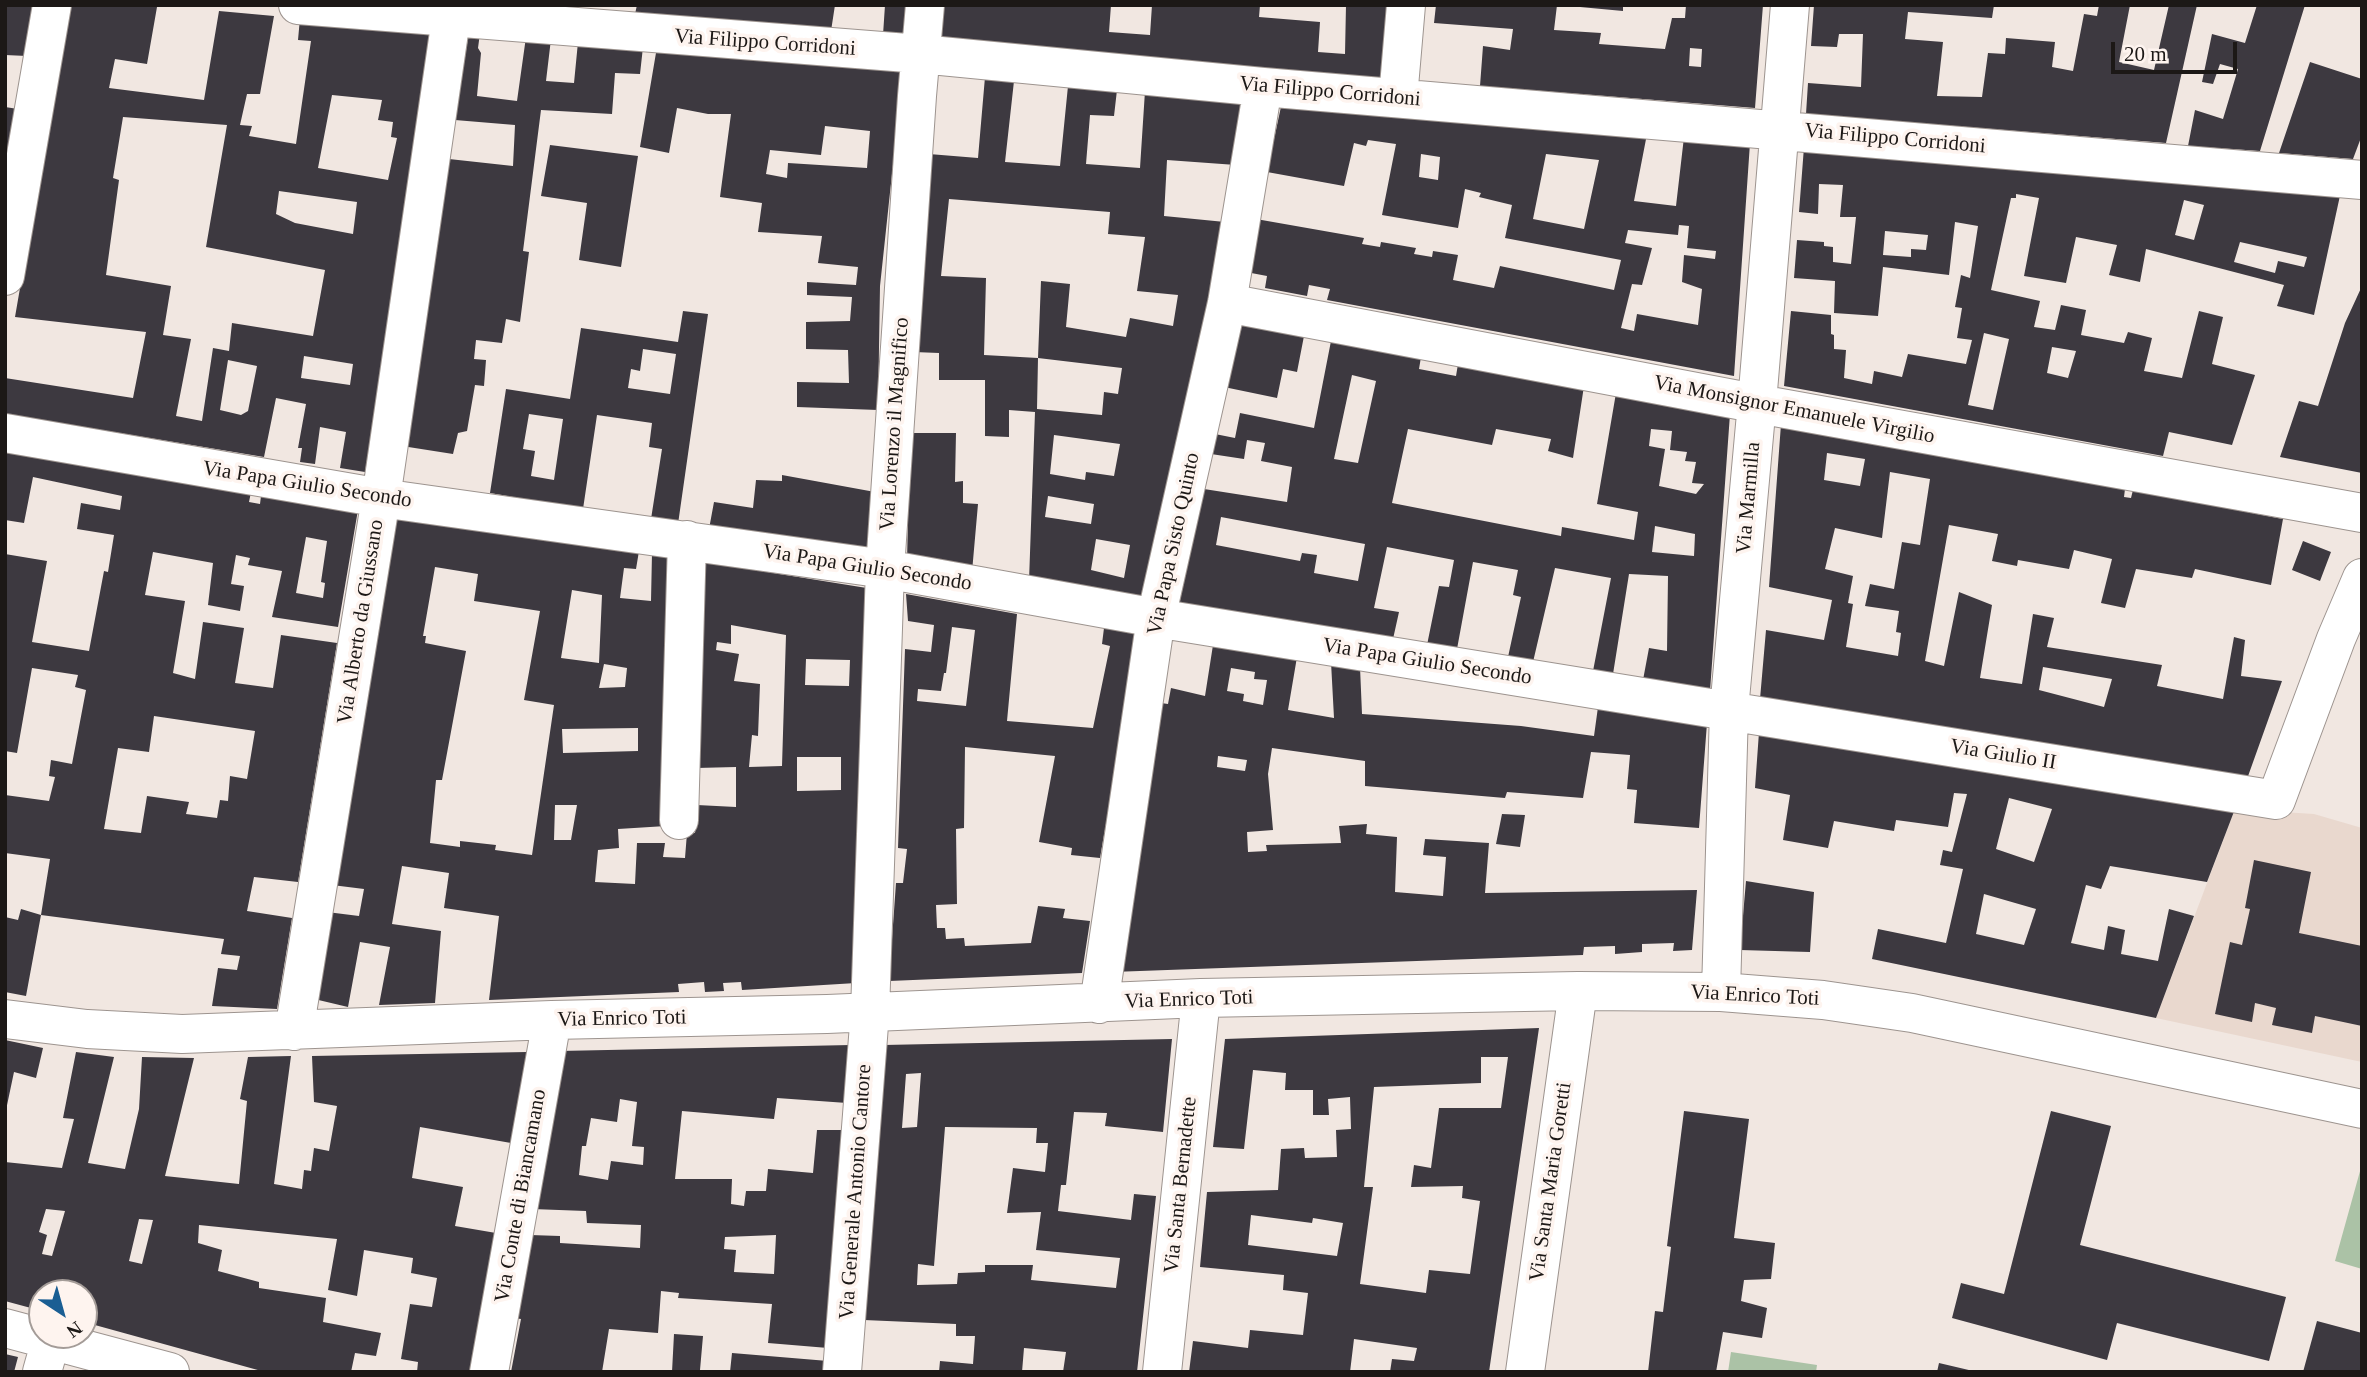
<!DOCTYPE html>
<style>
body{margin:0}
#map{position:relative;width:2367px;height:1377px;overflow:hidden;background:#f1e7e1;font-family:Georgia,serif}
canvas{display:block}
.frame{position:absolute;inset:0;border:7px solid #1c1816;pointer-events:none}
.north{position:absolute;left:28px;top:1279px;width:70px;height:70px;box-sizing:border-box;background:#fef4ef;border:2px solid #a49c98;border-radius:50%;rotate:144deg;font-size:19px;font-weight:700;line-height:28px;text-align:center;color:#1c1816}
.north::after{content:'';display:block;margin:auto;width:24px;height:32px;background:#1a5e93;clip-path:polygon(50% 0,100% 100%,50% 72%,0 100%)}
.scale{position:absolute;left:2111px;top:42px;width:126px;height:32px;box-sizing:border-box;border:4px solid #1c1816;border-top:0;padding-left:9px;font-size:21px;line-height:24px;white-space:nowrap;color:#1c1816;-webkit-text-stroke:5px #fef4ef;paint-order:stroke}
</style>
<div id="map">
<canvas width="2367" height="1377"></canvas>
<div class="frame"></div>
<div class="north">N</div>
<div class="scale">20 m</div>
</div>
<script>
const ctx = document.querySelector('canvas').getContext('2d');
ctx.lineJoin = 'round';
function fill(path, color) {
  ctx.fillStyle = color;
  ctx.fill(path, 'evenodd');
}
function poly(rows) {
  const path = new Path2D();
  for (const r of rows) {
    path.moveTo(r[0], r[1]);
    for (let i = 2; i < r.length; i += 2) path.lineTo(r[i], r[i + 1]);
  }
  return path;
}
function trace(path, color, width, dash) {
  ctx.strokeStyle = color;
  ctx.lineWidth = width;
  ctx.lineCap = dash ? 'butt' : 'round';
  ctx.setLineDash(dash || []);
  ctx.stroke(path);
}
function drawText(font, color, halo, rows, align = 'center') {
  ctx.font = font + ' Georgia,serif';
  ctx.lineWidth = 7;
  ctx.setLineDash([]);
  ctx.textBaseline = 'middle';
  ctx.strokeStyle = halo;
  ctx.fillStyle = color;
  for (const [text, x, y, turn = 0] of rows) {
    ctx.save();
    ctx.translate(x, y);
    ctx.rotate((+turn || 0) * Math.PI / 180);
    ctx.textAlign = isNaN(turn) ? turn : align;
    if (halo) ctx.strokeText(text, 0, 0);
    ctx.fillText(text, 0, 0);
    ctx.restore();
  }
}
fill(poly([
 [2235,809,2314,814,2362,828,2362,1062,2156,1018]
]), '#e9d8ce');
fill(poly([
 [2362,1164,2362,1269,2335,1261],
 [1731,1352,1817,1365,1816,1372,1728,1372]
]), '#abc2a6');
fill(poly([
 [5,5,35,5,27,56,5,55],
 [69,5,157,7,147,64,115,59,109,88,204,100,219,11,274,16,260,94,247,94,240,125,252,126,249,136,296,144,311,41,298,40,300,18,437,28,365,472,340,468,346,432,320,427,315,464,300,462,302,448,298,448,306,404,276,398,264,457,5,414,5,378,133,398,146,332,15,317],
 [332,95,382,100,378,120,393,122,391,137,397,138,388,180,318,168],
 [123,117,227,125,206,247,325,270,313,336,232,323,229,351,213,348,202,421,176,416,191,339,163,335,171,286,106,275,119,180,113,178],
 [279,191,357,202,353,234,295,223,276,214],
 [304,356,353,364,350,385,301,378],
 [228,360,257,366,248,411,241,415,220,410],
 [637,5,835,5,831,31,635,14],
 [885,5,909,5,906,37,883,35],
 [942,5,1111,5,1109,32,1150,35,1152,5,1260,5,1259,17,1320,22,1318,52,1345,54,1346,5,1389,5,1383,78,938,40],
 [1436,5,1557,5,1554,30,1601,33,1599,44,1665,49,1672,18,1685,18,1686,5,1763,5,1755,108,1480,86,1483,46,1510,50,1513,29,1434,23],
 [1690,48,1702,49,1701,67,1689,66],
 [1580,5,1623,5,1623,11,1580,7],
 [1814,5,1994,5,1992,18,1908,12,1905,39,1943,42,1937,96,1982,97,1988,53,2005,54,2006,38,2055,42,2052,67,2073,71,2084,14,2097,16,2099,5,2130,5,2119,62,2154,70,2169,5,2197,5,2166,143,1806,114,1808,83,1861,87,1863,34,1839,34,1837,47,1811,46],
 [2257,5,2305,5,2260,151,2188,146,2195,110,2223,119,2238,69,2220,64,2213,84,2202,82,2212,34,2245,43],
 [469,32,480,33,478,48,481,53,477,96,517,101,526,37,551,39,546,81,574,83,578,42,643,47,640,74,615,73,612,114,541,110,523,251,529,252,520,322,506,319,502,343,476,340,474,359,486,360,484,386,475,385,467,431,458,433,453,454,402,446,449,159,513,166,515,125,455,120],
 [657,47,903,71,880,286,878,410,797,407,797,382,849,383,848,350,806,349,806,322,850,321,852,297,807,295,807,282,856,285,858,267,818,263,822,236,758,232,762,203,720,197,731,114,708,114,677,108,669,153,640,147],
 [825,126,870,131,867,168,788,163,787,178,766,174,770,150,821,155],
 [2310,62,2362,79,2362,135,2353,159,2279,153],
 [985,77,1014,81,1005,162,1060,166,1068,86,1117,90,1114,116,1090,115,1086,164,1140,168,1145,91,1247,99,1236,165,1167,160,1164,216,1225,222,1147,600,1029,581,1035,412,1009,410,1009,437,985,436,985,380,939,380,939,353,914,352,929,154,978,158],
 [949,199,1110,212,1108,234,1145,237,1137,291,1178,295,1173,326,1130,318,1126,337,1066,327,1070,284,1041,281,1038,358,984,355,986,278,941,276],
 [1038,358,1122,368,1118,394,1104,392,1102,415,1037,409],
 [1054,435,1120,444,1114,476,1086,472,1085,480,1050,474],
 [1048,496,1094,504,1091,524,1045,517],
 [1096,539,1130,545,1124,578,1091,570],
 [1282,102,1647,134,1634,201,1676,206,1684,137,1750,143,1734,376,1327,300,1330,289,1309,285,1307,296,1265,288,1267,276,1246,272,1256,219,1364,238,1362,244,1380,247,1381,242,1416,248,1414,254,1432,257,1433,251,1458,255,1453,280,1494,288,1500,266,1614,290,1621,260,1505,238,1512,205,1479,197,1481,193,1465,189,1458,228,1382,215,1396,144,1368,140,1366,146,1354,143,1344,186,1267,172],
 [1421,154,1440,157,1438,180,1419,177],
 [1546,154,1599,160,1584,229,1533,219],
 [1679,225,1689,226,1687,248,1716,251,1715,259,1684,255,1682,282,1702,289,1698,325,1637,314,1634,331,1621,328,1632,284,1642,285,1652,248,1625,243,1628,230,1678,235],
 [5,107,18,109,5,172],
 [550,145,638,156,621,267,579,260,587,203,541,196],
 [1804,147,2341,191,2314,315,2277,306,2284,285,2146,249,2140,282,2109,275,2117,245,2076,237,2066,283,2024,276,2039,198,2016,194,2016,198,2011,198,1991,290,2040,301,2034,327,2055,330,2061,305,2086,310,2081,335,2124,343,2128,332,2152,338,2144,371,2182,378,2199,311,2223,317,2212,364,2255,375,2232,445,2169,432,2163,456,1784,386,1791,311,1831,315,1831,334,1834,335,1834,349,1846,350,1844,378,1872,384,1874,371,1902,377,1908,354,1966,364,1972,340,1957,338,1962,308,1955,307,1961,275,1970,278,1978,226,1955,222,1949,275,1883,267,1878,316,1834,313,1835,281,1794,278,1797,240,1824,242,1824,246,1833,247,1833,262,1851,264,1856,217,1840,217,1843,185,1819,184,1818,214,1799,212],
 [2184,200,2204,205,2194,240,2175,235],
 [1885,231,1928,235,1926,250,1911,249,1911,257,1883,255],
 [2240,242,2307,257,2304,267,2278,261,2275,273,2234,262],
 [1984,333,2009,339,1993,410,1968,405],
 [2052,347,2076,351,2068,378,2047,373],
 [2362,286,2362,473,2280,457,2299,401,2318,406,2345,323],
 [683,311,708,314,678,524,651,519,662,449,649,447,652,423,597,415,583,509,490,493,506,389,570,399,581,328,678,342],
 [643,349,676,354,670,394,628,388,631,369,640,371],
 [529,414,563,419,554,480,531,476,535,451,523,449],
 [1237,322,1304,336,1297,372,1283,369,1277,398,1224,387],
 [1331,341,1421,357,1419,369,1456,376,1458,364,1584,386,1573,458,1548,451,1551,439,1496,429,1492,445,1408,429,1392,503,1561,536,1562,527,1634,540,1638,512,1597,504,1616,393,1730,414,1710,691,1643,680,1649,648,1667,651,1668,576,1629,574,1613,674,1593,671,1611,578,1555,568,1533,662,1508,657,1521,597,1513,595,1518,570,1473,562,1457,649,1427,645,1439,586,1449,587,1454,560,1387,547,1374,608,1399,612,1393,639,1179,605,1204,489,1287,502,1292,467,1261,461,1265,443,1247,440,1244,459,1211,454,1215,434,1235,438,1240,413,1314,428],
 [1352,375,1376,381,1358,463,1334,459],
 [1651,429,1672,431,1670,450,1687,452,1685,461,1696,462,1692,483,1704,484,1696,494,1659,486,1665,449,1649,446],
 [1221,517,1365,544,1358,581,1314,573,1317,555,1302,553,1300,561,1216,545],
 [1655,526,1695,534,1694,556,1652,552],
 [1781,424,2125,489,2124,497,2131,498,2133,490,2283,519,2271,585,2195,569,2192,578,2136,569,2125,608,2101,603,2112,559,2074,550,2069,569,2018,560,2017,566,1992,561,1998,534,1949,525,1925,661,1944,666,1959,592,1992,605,1980,678,2022,684,2033,614,2054,618,2047,647,2162,665,2157,686,2223,699,2234,637,2245,640,2241,676,2282,681,2247,779,1760,699,1766,630,1824,640,1832,600,1769,587],
 [1827,453,1865,459,1860,486,1824,480],
 [1890,472,1930,479,1920,545,1902,542,1894,589,1870,584,1865,606,1899,611,1896,632,1901,633,1898,656,1846,647,1853,604,1848,603,1853,576,1825,569,1835,528,1882,538],
 [2043,667,2112,679,2104,707,2039,690],
 [910,433,956,433,955,482,963,481,963,503,978,504,972,572,907,561],
 [5,448,252,487,249,502,260,504,262,488,359,504,338,627,272,617,282,571,248,565,250,558,236,555,231,584,244,586,240,611,208,605,213,563,153,552,145,595,185,601,173,673,195,679,203,622,244,628,235,683,273,688,281,635,337,643,298,882,254,877,247,911,292,918,277,1009,212,1006,218,968,237,970,240,956,221,954,224,939,41,915,26,996,5,992,5,917,18,920,21,909,41,915,50,859,5,853,5,795,49,801,55,777,49,776,51,760,72,764,86,690,75,687,78,675,32,668,17,753,5,751,5,554,47,561,32,642,89,651,104,571,108,572,114,535,77,529,81,503,120,510,122,496,33,477,24,523,5,520],
 [306,537,327,541,321,582,325,583,323,598,296,593],
 [154,716,255,731,247,779,230,776,228,801,220,800,217,818,186,814,189,802,147,796,141,833,104,829,118,748,149,752],
 [782,475,875,492,874,555,709,529,714,502,753,508,756,480,782,481],
 [392,510,639,551,636,569,624,568,620,598,651,601,652,553,678,557,666,826,618,829,619,848,598,850,595,882,635,884,637,843,665,843,663,857,685,858,687,833,695,833,697,805,736,807,736,767,696,768,705,562,873,589,856,983,742,990,741,982,723,983,724,991,705,992,704,982,678,984,679,992,489,1000,499,916,444,908,449,873,402,866,392,924,441,931,435,1003,379,1005,390,947,360,942,348,1007,310,998,327,912,359,916,364,889,332,885],
 [435,567,478,574,474,601,540,611,524,700,554,705,532,855,495,850,496,845,460,841,460,847,430,843,436,780,442,780,466,651,425,643,426,636,423,636],
 [572,590,602,595,599,663,561,658],
 [731,625,786,635,782,766,749,767,752,735,758,736,760,684,734,681,739,654,716,650,717,642,731,644],
 [806,659,850,660,849,686,805,685],
 [604,664,627,668,625,687,599,688],
 [638,728,638,751,563,753,562,729],
 [797,757,841,757,841,790,797,791],
 [555,805,577,805,571,840,554,840],
 [2303,541,2331,552,2320,581,2292,570],
 [906,594,1017,614,1007,721,1093,728,1110,646,1102,644,1104,628,1139,634,1100,858,1071,855,1072,848,1039,842,1055,756,965,747,964,828,956,829,957,904,936,905,937,928,945,928,946,939,964,938,965,946,1031,943,1038,906,1065,909,1063,918,1090,921,1082,973,889,981,896,883,903,883,907,849,898,848,905,649,931,652,934,625,908,621],
 [952,627,975,630,966,706,917,701,918,689,941,691,944,673,946,673],
 [1213,645,1297,657,1288,710,1334,718,1331,662,1360,667,1362,714,1521,726,1594,736,1598,707,1707,723,1699,828,1634,823,1637,790,1627,789,1630,755,1591,752,1583,798,1507,792,1505,798,1365,786,1365,761,1272,748,1268,774,1273,830,1247,832,1248,852,1267,851,1266,845,1341,843,1339,826,1367,824,1366,834,1397,837,1395,892,1443,896,1446,857,1423,855,1425,839,1489,843,1485,893,1697,890,1692,950,1673,951,1674,943,1642,944,1642,952,1615,954,1615,946,1584,947,1583,955,1112,972,1161,703,1168,704,1171,688,1205,696],
 [1231,668,1255,672,1254,679,1267,680,1263,705,1243,701,1244,694,1227,691],
 [1218,756,1247,760,1245,771,1217,767],
 [1759,732,2235,809,2207,882,2110,866,2101,889,2086,885,2071,943,2104,950,2108,926,2125,930,2121,954,2158,961,2169,909,2194,916,2156,1018,1872,959,1878,929,1946,943,1963,869,1940,865,1943,850,1952,852,1967,794,1954,793,1948,827,1896,820,1894,831,1834,821,1828,848,1783,840,1790,795,1755,788],
 [2009,798,2052,809,2034,862,1996,849],
 [1984,894,2036,909,2024,945,1976,934],
 [1502,814,1525,815,1520,847,1496,844],
 [2254,860,2311,872,2299,933,2362,946,2362,1026,2315,1016,2312,1033,2272,1025,2276,1008,2255,1003,2252,1022,2215,1014,2230,942,2242,945,2250,909,2245,908],
 [1746,881,1814,892,1810,952,1740,950],
 [1539,1028,1489,1372,1390,1372,1392,1359,1414,1361,1417,1348,1354,1339,1350,1372,1189,1372,1193,1341,1248,1348,1250,1330,1303,1335,1308,1293,1283,1290,1284,1275,1200,1267,1207,1192,1278,1190,1281,1149,1304,1148,1305,1158,1337,1157,1336,1130,1351,1129,1350,1097,1328,1099,1329,1115,1313,1115,1313,1090,1285,1090,1286,1073,1253,1070,1244,1149,1213,1147,1225,1039],
 [1481,1057,1508,1057,1501,1108,1439,1108,1431,1168,1414,1165,1411,1187,1463,1186,1462,1198,1480,1201,1470,1274,1429,1270,1426,1293,1360,1284,1373,1187,1364,1187,1374,1087,1481,1083],
 [1251,1215,1312,1223,1313,1218,1343,1223,1337,1256,1248,1245],
 [1172,1039,1163,1132,1105,1126,1107,1113,1074,1112,1066,1185,1061,1185,1058,1211,1131,1220,1134,1194,1156,1196,1137,1372,1063,1372,1066,1352,1024,1348,1022,1372,939,1372,940,1361,973,1364,975,1336,956,1336,956,1324,864,1320,884,1045],
 [921,1073,917,1127,902,1128,906,1074],
 [945,1127,1037,1128,1036,1143,1048,1143,1045,1172,1013,1168,1007,1213,1041,1212,1036,1250,1120,1258,1116,1288,1031,1280,1033,1265,985,1265,985,1272,958,1273,957,1284,917,1285,918,1264,934,1266],
 [5,1040,43,1048,36,1078,14,1072,6,1110],
 [851,1045,847,1103,777,1098,774,1119,682,1111,675,1179,732,1179,731,1204,744,1206,746,1191,766,1191,768,1169,813,1173,817,1130,844,1130,828,1348,768,1343,772,1304,678,1298,679,1293,661,1291,658,1333,609,1329,602,1372,511,1372,521,1319,514,1318,530,1235,560,1236,560,1243,640,1248,641,1225,587,1223,586,1211,532,1209,559,1051],
 [620,1099,637,1102,632,1146,644,1147,643,1165,611,1161,608,1180,579,1175,582,1146,586,1146,591,1118,617,1122],
 [776,1235,774,1274,734,1272,736,1250,724,1249,725,1237],
 [76,1052,114,1057,88,1163,125,1169,139,1109,142,1057,194,1058,165,1176,239,1184,247,1101,240,1099,248,1057,291,1056,274,1184,302,1189,304,1170,311,1171,314,1148,329,1151,337,1106,314,1102,312,1056,527,1052,511,1143,420,1127,412,1178,463,1187,455,1226,496,1233,471,1372,417,1372,418,1362,401,1359,410,1304,432,1307,437,1278,411,1273,413,1258,364,1250,357,1296,328,1290,337,1239,199,1225,198,1243,222,1250,218,1271,259,1282,259,1288,326,1298,323,1322,381,1333,376,1356,355,1353,351,1372,265,1372,84,1322,84,1293,42,1293,42,1311,5,1301,5,1162,62,1168,74,1119,63,1118],
 [46,1209,65,1211,52,1256,42,1254,47,1235,39,1232],
 [139,1219,153,1220,142,1264,129,1261],
 [1684,1111,1749,1119,1734,1238,1775,1243,1771,1279,1744,1280,1741,1301,1767,1308,1762,1338,1723,1332,1716,1372,1648,1372,1655,1311,1663,1312,1671,1247,1667,1246],
 [2051,1111,2111,1126,2080,1245,2286,1297,2269,1361,2117,1323,2107,1360,1952,1318,1961,1283,2004,1294],
 [2317,1321,2362,1333,2362,1372,2303,1372],
 [674,1334,703,1336,700,1370,672,1372],
 [732,1353,828,1361,827,1372,730,1372],
 [5,1354,18,1357,14,1372,5,1372],
 [1939,1363,1973,1371,1973,1372,1937,1372]
]), '#3d3940');
const minor = poly([
 [298,5,920,54,1263,87,2362,180],
 [1398,98,1406,5],
 [5,276,52,5],
 [1227,303,1775,407,2362,513],
 [5,433,381,498,885,569,1156,618,2276,800,2336,639,2362,578],
 [679,820,687,540],
 [1721,992,1729,710,1757,403,1790,5],
 [1099,1004,1156,618,1227,303,1263,87],
 [5,1019,87,1029,182,1034,552,1020,827,1014,1201,998,1578,991,1721,992,1823,1000,1912,1013,2362,1109],
 [294,1031,381,498,453,5],
 [5,1328,170,1372],
 [42,1372,51,1340],
 [489,1372,552,1020],
 [842,1372,870,1012,885,569,917,96,925,5],
 [1162,1372,1201,998],
 [1525,1372,1578,991]
]);
trace(minor, '#9d948f', 40);
trace(minor, '#fff', 38);
drawText('21px', '#1c1816', '#fef4ef', [
 ["Via Filippo Corridoni",765,43,4],
 ["Via Filippo Corridoni",1330,92,5],
 ["Via Filippo Corridoni",1895,139,5],
 ["Via Monsignor Emanuele Virgilio",1794,410,11],
 ["Via Lorenzo il Magnifico",895,424,-86],
 ["Via Papa Giulio Secondo",307,485,9],
 ["Via Marmilla",1749,498,-85],
 ["Via Papa Sisto Quinto",1174,544,-78],
 ["Via Papa Giulio Secondo",867,568,9],
 ["Via Alberto da Giussano",361,622,-81],
 ["Via Papa Giulio Secondo",1427,662,9],
 ["Via Giulio II",2003,755,9],
 ["Via Enrico Toti",1755,996,3],
 ["Via Enrico Toti",1189,1000,-2],
 ["Via Enrico Toti",622,1019,-1],
 ["Via Santa Maria Goretti",1551,1182,-82],
 ["Via Santa Bernadette",1181,1185,-84],
 ["Via Generale Antonio Cantore",856,1192,-86],
 ["Via Conte di Biancamano",521,1196,-80]
]);
</script>
